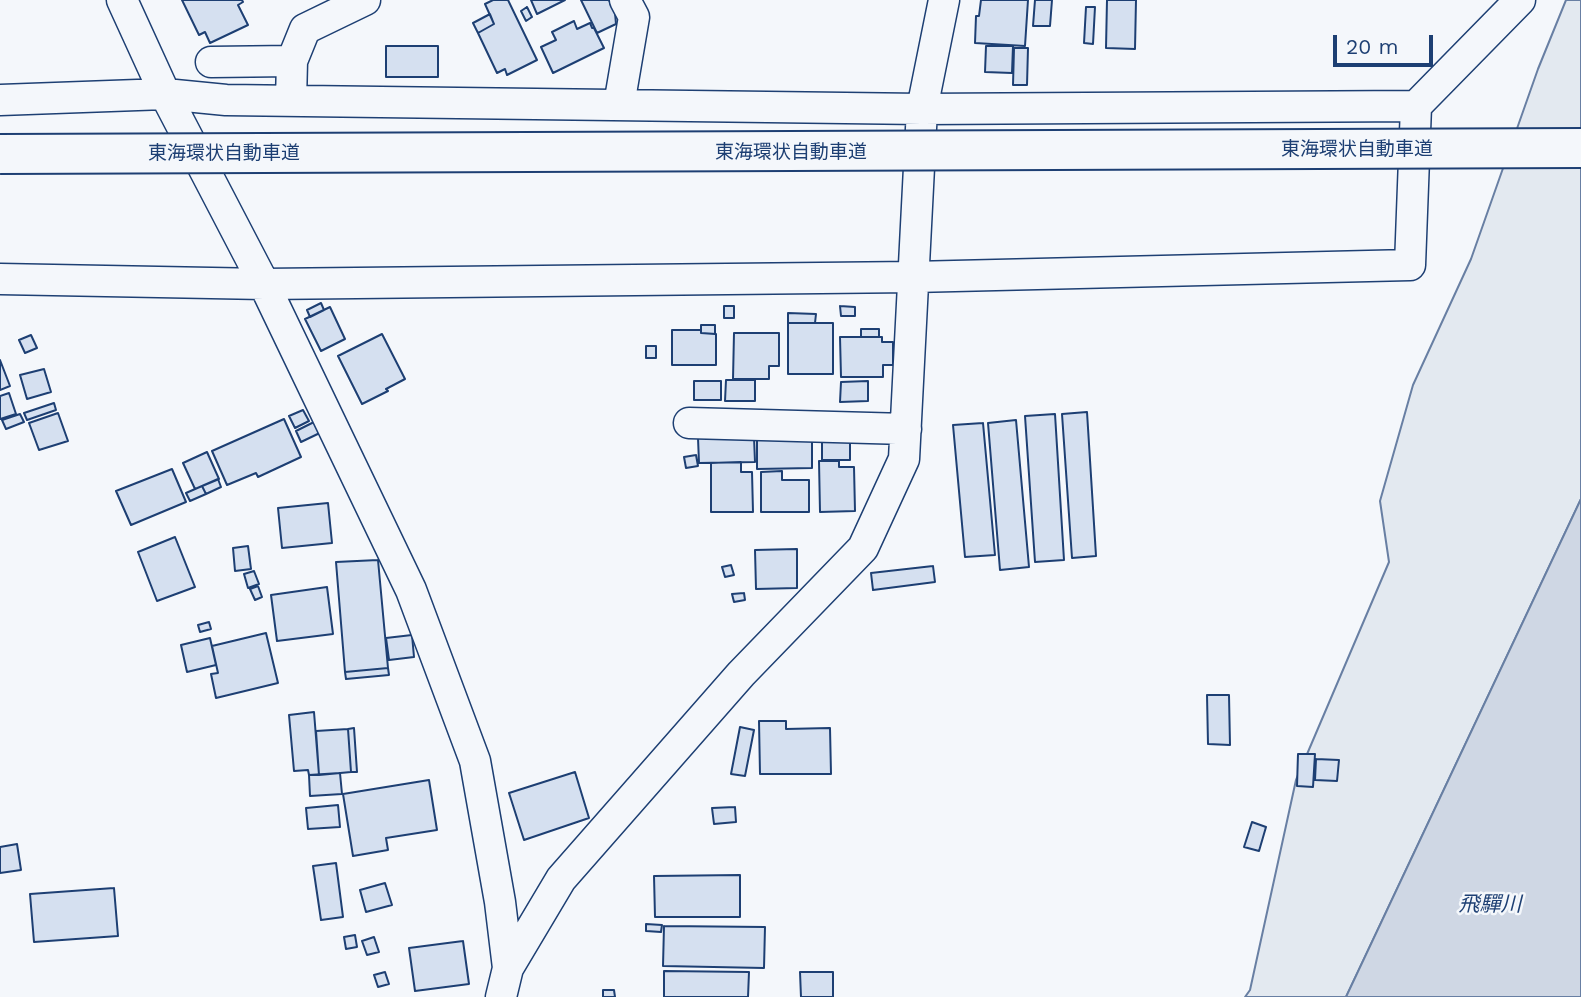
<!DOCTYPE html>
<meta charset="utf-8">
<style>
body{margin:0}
#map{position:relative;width:1581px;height:997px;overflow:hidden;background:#f4f7fb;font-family:"Work Sans",sans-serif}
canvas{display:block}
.scale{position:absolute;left:1333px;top:35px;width:100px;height:32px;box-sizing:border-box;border:4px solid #1d3f73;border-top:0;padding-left:9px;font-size:21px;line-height:24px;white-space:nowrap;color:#1d3f73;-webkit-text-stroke:5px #f4f7fb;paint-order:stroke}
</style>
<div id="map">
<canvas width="1581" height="997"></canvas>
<div class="scale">20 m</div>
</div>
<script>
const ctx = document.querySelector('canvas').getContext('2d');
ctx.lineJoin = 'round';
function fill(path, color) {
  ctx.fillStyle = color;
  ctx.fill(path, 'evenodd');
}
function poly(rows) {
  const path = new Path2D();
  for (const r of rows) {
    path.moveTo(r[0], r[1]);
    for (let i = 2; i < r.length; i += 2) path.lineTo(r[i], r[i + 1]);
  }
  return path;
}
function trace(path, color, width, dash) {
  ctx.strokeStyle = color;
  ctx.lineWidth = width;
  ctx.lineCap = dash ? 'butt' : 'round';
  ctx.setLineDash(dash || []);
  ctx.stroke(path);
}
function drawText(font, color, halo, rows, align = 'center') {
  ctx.font = font + ' "Work Sans","Noto Sans JP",sans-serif';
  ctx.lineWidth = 5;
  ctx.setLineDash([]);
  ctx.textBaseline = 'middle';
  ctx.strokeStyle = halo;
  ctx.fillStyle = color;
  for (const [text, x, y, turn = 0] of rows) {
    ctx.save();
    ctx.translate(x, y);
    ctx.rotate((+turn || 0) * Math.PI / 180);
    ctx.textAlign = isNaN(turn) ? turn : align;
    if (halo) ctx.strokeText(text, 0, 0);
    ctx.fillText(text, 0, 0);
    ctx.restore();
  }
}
const green = poly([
 [1566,0,1581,0,1581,499,1346,997,1245,997,1250,990,1296,780,1389,562,1380,501,1413,385,1471,259,1538,69,1566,0]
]);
fill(green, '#e3e9f0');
trace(green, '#687fa3', 2);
const water = poly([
 [1581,499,1581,997,1346,997,1581,499]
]);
fill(water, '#cfd7e4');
trace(water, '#687fa3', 2);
const building = poly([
 [182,0,242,0,243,2,238,5,248,25,210,43,205,32,199,35,182,0],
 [493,0,508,0,537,60,507,75,505,69,497,73,478,33,494,24,485,4,493,0],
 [531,0,565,0,537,14,531,0],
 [581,0,609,0,615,13,616,24,597,33,581,0],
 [981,0,1028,0,1025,46,975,43,976,16,979,16,981,0],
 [1035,0,1052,0,1050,26,1033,26,1035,0],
 [1107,0,1136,0,1135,49,1106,48,1107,0],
 [527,7,532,17,526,21,521,11,527,7],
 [1086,7,1095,7,1093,44,1084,43,1086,7],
 [490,14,494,24,478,33,473,23,490,14],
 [574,21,577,29,590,23,592,28,594,28,604,48,553,73,541,47,556,40,552,32,574,21],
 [386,46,438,46,438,77,386,77,386,46],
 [986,46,1013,46,1012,73,985,72,986,46],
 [1014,48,1028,48,1027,85,1013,85,1014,48],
 [321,303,324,310,310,317,307,310,321,303],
 [724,306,734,306,734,318,724,318,724,306],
 [840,306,855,307,855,316,841,316,840,306],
 [330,307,345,339,321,351,305,319,330,307],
 [788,313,816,314,815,323,788,323,788,313],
 [788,323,833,323,833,374,788,374,788,323],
 [701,325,715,325,715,334,701,333,701,325],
 [861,329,879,329,879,337,861,337,861,329],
 [672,330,701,330,701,333,716,334,716,365,672,365,672,330],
 [734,333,779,333,779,366,769,366,769,379,733,379,734,333],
 [382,334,405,379,386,389,388,391,362,404,338,356,382,334],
 [31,335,37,348,25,353,19,340,31,335],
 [840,337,882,337,882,342,893,342,893,365,883,365,883,377,841,377,840,337],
 [646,346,656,346,656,358,646,358,646,346],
 [0,360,10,386,0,390,0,360],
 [44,369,51,392,27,399,20,375,44,369],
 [726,380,755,380,755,401,725,401,726,380],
 [694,381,721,381,721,400,694,400,694,381],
 [868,381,868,401,840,402,841,382,868,381],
 [9,393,16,414,0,419,0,396,9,393],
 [54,403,56,410,27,420,24,413,54,403],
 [303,410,309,421,295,428,289,416,303,410],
 [1087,412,1096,556,1072,558,1062,414,1087,412],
 [58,413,68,441,39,450,29,423,58,413],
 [20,414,24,422,6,429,2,420,20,414],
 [1055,414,1064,560,1035,562,1025,416,1055,414],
 [284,419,301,457,258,477,256,473,227,485,212,451,284,419],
 [320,419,326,430,301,442,296,431,320,419],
 [1016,420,1029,567,1000,570,988,423,1016,420],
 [983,423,995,555,965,557,953,425,983,423],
 [754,437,755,462,699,463,698,438,754,437],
 [812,437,812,468,757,469,757,438,812,437],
 [822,437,850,437,850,460,822,460,822,437],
 [207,452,219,479,195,489,183,463,207,452],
 [696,455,698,466,686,468,684,457,696,455],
 [819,461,839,461,839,467,854,467,855,511,820,512,819,461],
 [741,462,741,472,752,472,753,512,711,512,711,463,741,462],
 [172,469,186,502,131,525,116,491,172,469],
 [782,471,782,480,809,480,809,512,761,512,761,472,782,471],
 [218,479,221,487,206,494,202,486,218,479],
 [202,486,206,494,190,501,186,493,202,486],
 [328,503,332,543,282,548,278,508,328,503],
 [175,537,195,587,157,601,138,552,175,537],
 [248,546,251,569,235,571,233,548,248,546],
 [797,549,797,588,756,589,755,550,797,549],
 [378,560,388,668,345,672,336,562,378,560],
 [731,565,734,575,725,577,722,567,731,565],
 [933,566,935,582,873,590,871,573,933,566],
 [254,571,259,584,248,588,244,574,254,571],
 [258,586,262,597,255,600,250,589,258,586],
 [327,587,333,634,277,641,271,595,327,587],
 [744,593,745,600,734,602,732,594,744,593],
 [209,622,211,629,200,632,198,625,209,622],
 [266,633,278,683,216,698,211,674,218,673,212,646,266,633],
 [412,635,414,657,389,660,386,638,412,635],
 [210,638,216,665,187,672,181,645,210,638],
 [388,668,389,675,346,679,345,672,388,668],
 [1207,695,1229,695,1230,745,1208,744,1207,695],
 [314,712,319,775,309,775,308,770,294,771,289,715,314,712],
 [759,721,786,721,786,729,830,728,831,774,760,774,759,721],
 [740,727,754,730,745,776,731,774,740,727],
 [354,728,357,772,351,772,348,729,354,728],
 [348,729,351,772,319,775,316,731,348,729],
 [1298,754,1315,754,1313,787,1297,786,1298,754],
 [1316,759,1339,760,1337,781,1315,780,1316,759],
 [575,772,589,818,524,840,509,793,575,772],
 [340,773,342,794,310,796,309,775,340,773],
 [429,780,437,830,386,838,388,850,353,856,343,794,429,780],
 [338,805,340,827,308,829,306,808,338,805],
 [735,807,736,822,714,824,712,808,735,807],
 [1252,822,1266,827,1259,851,1244,847,1252,822],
 [17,844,21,870,0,873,0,847,17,844],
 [336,863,343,917,321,920,313,866,336,863],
 [740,875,740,917,655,917,654,876,740,875],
 [385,883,392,905,366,912,360,890,385,883],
 [114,888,118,936,34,942,30,894,114,888],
 [646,924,662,925,661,932,646,931,646,924],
 [664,926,765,927,764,968,663,966,664,926],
 [355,935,357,947,346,949,344,937,355,935],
 [374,937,379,952,367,955,362,941,374,937],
 [463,941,469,984,415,991,409,948,463,941],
 [664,971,749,972,748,997,664,997,664,971],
 [385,972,389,984,378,987,374,975,385,972],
 [800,972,833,972,833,997,801,997,800,972],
 [603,990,614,990,615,997,603,997,603,990]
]);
fill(building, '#d5e0f0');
trace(building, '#1d3f73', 2);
const street = poly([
 [122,0,165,94,264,284,411,590,475,761,500,902,508,968],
 [211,62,292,61],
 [0,100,165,94,226,100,922,109,1416,106,1410,265,913,277,264,284,0,279],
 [291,101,292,61,305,29,365,0],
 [619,105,634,17,625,0],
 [1416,106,1520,0],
 [689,423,906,429],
 [501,997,508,968,561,879,741,674,863,548,904,459,922,109,944,0]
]);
trace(street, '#1d3f73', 33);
trace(street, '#f4f7fb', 30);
const highwayBridge = poly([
 [0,154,1581,148]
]);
trace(highwayBridge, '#1d3f73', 42, []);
trace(highwayBridge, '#f4f7fb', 38);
drawText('19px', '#1d3f73', '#f4f7fb', [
 ["東海環状自動車道",1357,149],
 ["東海環状自動車道",791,152],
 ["東海環状自動車道",224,153]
]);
drawText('italic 21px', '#1d3f73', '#f4f7fb', [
 ["飛驒川",1490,905]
]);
</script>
